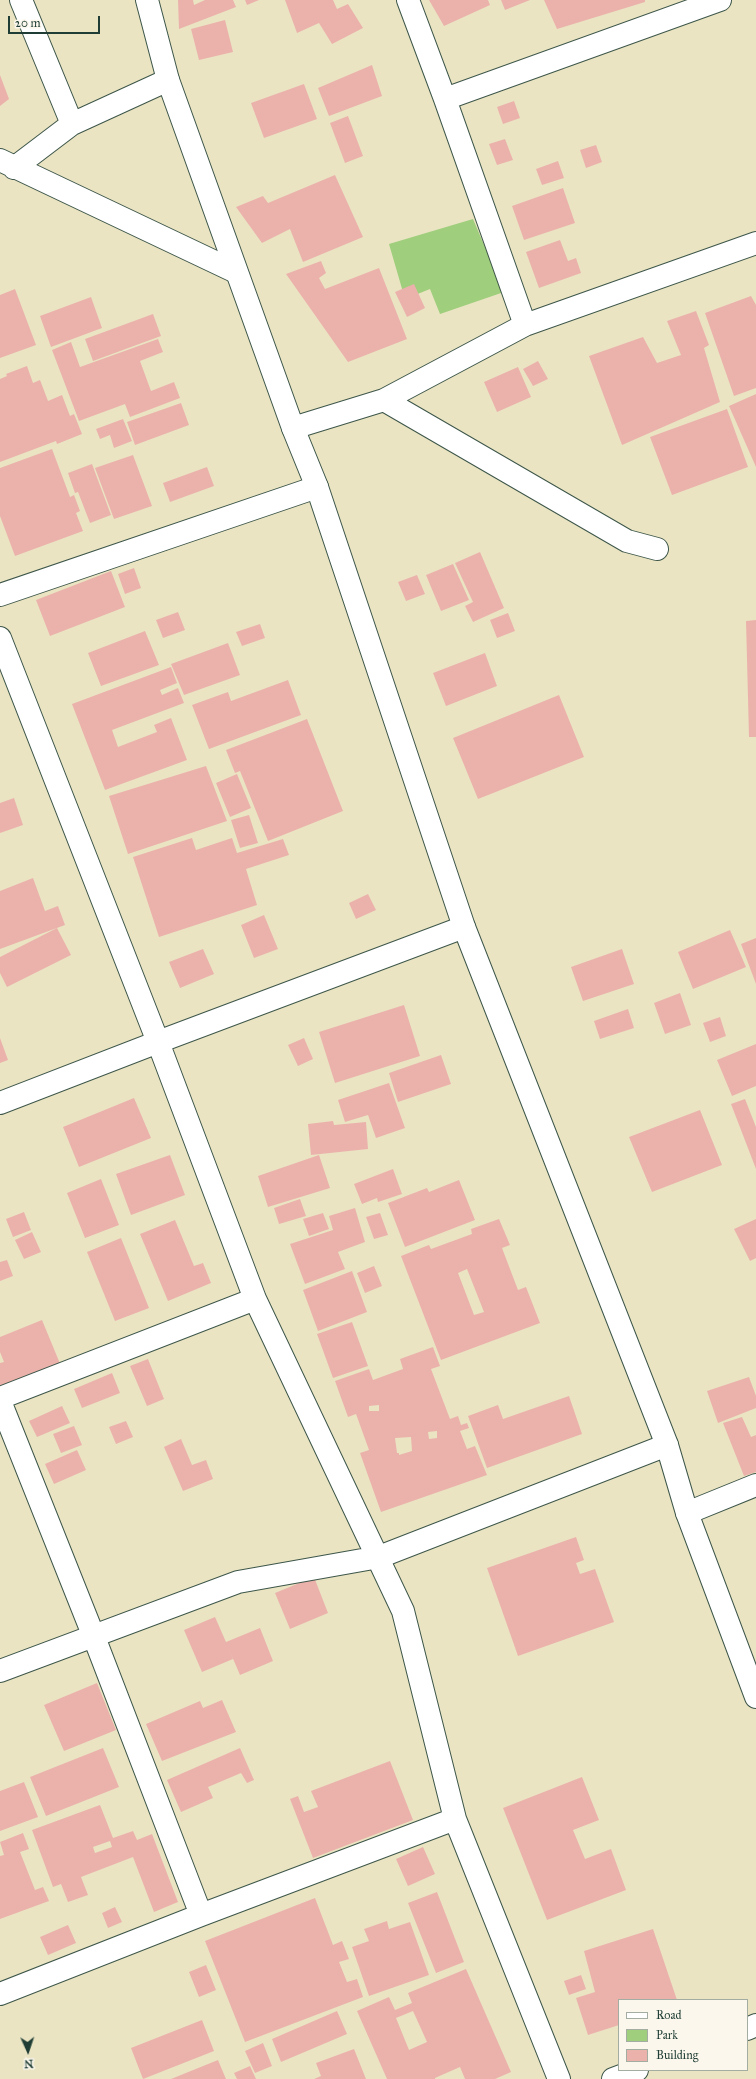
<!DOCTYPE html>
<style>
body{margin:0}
#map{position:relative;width:756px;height:2079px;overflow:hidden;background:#eae4c3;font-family:"IM FELL Great Primer",serif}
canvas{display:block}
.legend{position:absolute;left:618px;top:1999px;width:130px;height:72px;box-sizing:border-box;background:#fbf7ec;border:1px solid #a3ada2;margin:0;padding:5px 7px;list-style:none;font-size:12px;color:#1f3d34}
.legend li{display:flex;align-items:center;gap:8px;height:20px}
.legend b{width:20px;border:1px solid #a3ada2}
.north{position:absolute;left:8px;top:2031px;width:40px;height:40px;-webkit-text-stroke:3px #fbf7ec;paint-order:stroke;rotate:177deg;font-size:11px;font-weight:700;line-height:16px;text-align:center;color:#1f3d34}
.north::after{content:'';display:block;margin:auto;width:14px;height:18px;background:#1f3d34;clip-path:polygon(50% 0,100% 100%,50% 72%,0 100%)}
.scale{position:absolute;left:8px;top:16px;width:92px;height:18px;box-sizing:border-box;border:2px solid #1f3d34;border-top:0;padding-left:5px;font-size:12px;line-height:14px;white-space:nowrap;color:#1f3d34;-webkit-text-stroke:3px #fbf7ec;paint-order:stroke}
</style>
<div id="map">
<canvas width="756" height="2079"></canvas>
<ul class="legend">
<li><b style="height:5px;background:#fff"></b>Road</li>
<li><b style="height:11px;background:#9fce7c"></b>Park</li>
<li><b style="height:11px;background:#ebb2ac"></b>Building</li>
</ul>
<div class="north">N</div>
<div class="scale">20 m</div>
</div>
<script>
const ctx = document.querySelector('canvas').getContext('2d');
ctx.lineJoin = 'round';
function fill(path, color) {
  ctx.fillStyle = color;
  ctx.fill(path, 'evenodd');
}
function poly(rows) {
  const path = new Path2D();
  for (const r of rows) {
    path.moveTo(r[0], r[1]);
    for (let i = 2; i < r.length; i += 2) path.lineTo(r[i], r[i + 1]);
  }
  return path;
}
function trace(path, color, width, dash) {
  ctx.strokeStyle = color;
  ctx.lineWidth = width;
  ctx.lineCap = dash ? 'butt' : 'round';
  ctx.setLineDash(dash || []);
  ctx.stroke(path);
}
fill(poly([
 [473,219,504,292,440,314,430,289,405,299,389,244]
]), '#9fce7c');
fill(poly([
 [178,0,193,0,194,5,205,0,233,0,236,7,179,29],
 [245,0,259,0,247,5],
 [285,0,333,0,337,9,348,4,363,28,332,44,319,23,297,33],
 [429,0,488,0,490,5,444,26],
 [501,0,530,0,505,10],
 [544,0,645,0,645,2,557,29],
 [225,20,233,52,199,60,191,29],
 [372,65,382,96,329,116,318,88],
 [0,75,9,99,0,106],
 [304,84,317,119,264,138,251,103],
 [514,101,520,118,503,124,497,107],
 [348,116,363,156,345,163,330,123],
 [505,139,513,160,497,165,489,144],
 [596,145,602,162,586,168,580,150],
 [558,161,564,178,542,185,536,169],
 [335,175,363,237,303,262,290,229,262,243,236,207,263,196,268,203],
 [563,188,575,223,524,240,512,206],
 [560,240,568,261,576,258,581,273,539,288,526,252],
 [321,261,326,273,319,278,325,289,379,268,407,339,348,362,286,274],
 [414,284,425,308,407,317,395,292],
 [15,289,36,345,0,358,0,295],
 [751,296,756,305,756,388,734,396,705,313],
 [91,297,102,328,51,347,40,316],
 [696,311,709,345,704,348,720,402,622,445,589,356,643,337,657,363,681,355,667,321],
 [153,314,161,336,93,361,85,339],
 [158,339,163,352,140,361,151,391,174,382,180,398,130,417,125,404,79,421,52,350,71,342,80,367],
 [538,361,548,379,533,386,523,369],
 [27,366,33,383,40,380,48,401,62,395,70,416,74,414,82,434,57,444,56,441,0,462,0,379,7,376,6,374],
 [518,367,531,397,497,412,484,382],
 [756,394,756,467,729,406],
 [181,403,189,425,135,445,127,422],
 [727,409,748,467,672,495,650,437],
 [123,419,132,441,114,448,110,435,100,439,96,429],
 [52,449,70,497,74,495,80,511,76,513,83,531,15,556,0,516,0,468],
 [133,455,152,506,114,519,95,468],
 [92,464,111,515,90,523,78,492,75,493,68,473],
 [207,467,214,486,170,502,163,483],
 [480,552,504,608,473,622,465,606,473,602,455,563],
 [453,564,469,600,441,611,426,575],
 [134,568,141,588,125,594,118,574],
 [111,571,125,607,50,636,36,600],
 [417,575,425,594,406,601,398,582],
 [178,612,185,630,163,638,156,620],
 [508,613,515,631,497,638,490,620],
 [756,620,756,737,749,737,746,621],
 [260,624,265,638,242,646,236,632],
 [145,631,159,665,101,686,88,653],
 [228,643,240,675,184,695,171,664],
 [485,653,497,686,446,706,433,673],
 [171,667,177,683,160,690,162,695,178,688,184,703,112,730,118,747,157,732,154,725,171,718,187,760,105,790,72,704],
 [288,680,301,715,209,749,192,705,228,692,231,701],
 [559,695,584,757,478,799,453,738],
 [307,719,343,811,268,841,240,771,235,773,226,750],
 [206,766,227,821,128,854,109,796],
 [237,774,251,808,230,817,216,783],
 [14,798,23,825,0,833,0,803],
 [249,815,258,843,240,848,231,820],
 [192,838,196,850,232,838,237,853,283,839,289,855,246,869,257,905,159,937,133,857],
 [33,878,45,911,58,906,65,925,0,949,0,891],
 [368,894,376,910,356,919,349,903],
 [264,915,278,949,254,958,241,925],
 [57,928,71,955,7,987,0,973,0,957],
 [730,930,746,967,693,989,678,952],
 [756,938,756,984,741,944],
 [203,949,214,974,180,988,169,962],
 [622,949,634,984,583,1001,571,967],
 [680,993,691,1025,665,1034,654,1003],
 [404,1005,420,1056,335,1083,319,1032],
 [628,1009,634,1028,600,1039,594,1021],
 [720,1017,726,1036,710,1042,703,1023],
 [0,1038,8,1060,0,1063],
 [304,1038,313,1059,298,1066,288,1045],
 [756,1044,756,1086,732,1096,717,1060],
 [441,1055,451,1084,398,1102,389,1073],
 [389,1083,405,1128,376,1138,368,1115,345,1122,338,1100],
 [134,1098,151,1138,79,1167,63,1127],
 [745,1099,756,1127,756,1169,731,1104],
 [700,1110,722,1165,652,1192,629,1137],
 [333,1121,334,1125,366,1122,368,1149,311,1155,308,1124],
 [170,1155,185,1195,131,1215,116,1174],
 [319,1155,330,1188,268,1207,258,1176],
 [393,1169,402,1194,378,1202,377,1198,362,1204,354,1184],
 [101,1179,119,1225,85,1238,67,1193],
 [459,1180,475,1220,405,1247,388,1203,427,1188,429,1192],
 [300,1199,306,1216,279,1224,274,1208],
 [355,1208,365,1242,338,1252,345,1269,305,1284,290,1244,333,1230,329,1216],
 [24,1212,31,1230,13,1237,6,1219],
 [323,1213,329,1229,309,1236,303,1219],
 [380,1213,388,1235,374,1239,366,1217],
 [499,1219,510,1245,502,1248,518,1290,526,1287,540,1323,441,1360,401,1256,429,1245,431,1249,472,1234,471,1229],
 [467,1269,484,1312,474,1315,458,1273],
 [756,1219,756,1258,750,1261,734,1229],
 [175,1220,194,1266,203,1263,211,1283,168,1301,140,1234],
 [32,1232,41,1252,24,1259,15,1240],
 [121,1238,149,1308,115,1321,87,1252],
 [7,1260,13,1276,0,1281,0,1262],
 [374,1266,382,1286,365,1293,357,1273],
 [352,1271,367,1312,318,1331,303,1290],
 [42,1320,61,1366,0,1389,0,1363,4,1362,0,1352,0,1337],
 [352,1322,368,1366,333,1378,317,1334],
 [433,1347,440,1366,431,1369,450,1419,458,1416,461,1425,467,1423,469,1428,460,1431,467,1449,475,1446,487,1475,381,1512,360,1453,369,1450,356,1414,348,1417,335,1381,369,1369,373,1380,403,1369,400,1359],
 [379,1405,379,1411,369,1411,369,1406],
 [437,1431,437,1438,429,1439,428,1432],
 [411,1437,412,1451,399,1455,399,1453,397,1453,395,1438],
 [148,1359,164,1399,147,1406,130,1366],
 [112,1373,120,1393,82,1408,74,1389],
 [749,1377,756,1396,756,1408,718,1423,707,1391],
 [569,1396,582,1434,487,1468,468,1416,498,1405,503,1419],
 [62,1406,70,1423,37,1437,29,1421],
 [742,1417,751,1437,756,1435,756,1472,744,1476,723,1423],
 [126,1421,133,1437,116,1444,109,1427],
 [74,1426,82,1445,61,1453,53,1434],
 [181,1439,192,1465,206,1460,213,1479,183,1491,164,1447],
 [77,1450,86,1470,54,1484,45,1464],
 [576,1537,584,1560,576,1563,580,1574,595,1569,614,1622,518,1656,487,1568],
 [314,1577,328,1613,290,1629,275,1593],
 [215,1617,226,1642,260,1628,273,1661,240,1675,228,1647,233,1659,202,1672,184,1630],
 [97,1683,116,1730,64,1751,44,1705],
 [222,1700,236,1732,162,1761,146,1724,200,1701,203,1708],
 [103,1748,119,1787,46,1816,30,1777],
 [240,1748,254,1780,247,1783,241,1773,208,1787,213,1798,181,1812,167,1780],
 [390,1761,413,1820,313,1858,290,1799,298,1796,304,1812,318,1807,311,1791],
 [582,1777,599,1820,573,1830,585,1859,611,1849,626,1890,547,1920,503,1808],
 [24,1782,38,1817,0,1831,0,1791],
 [100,1805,113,1838,133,1831,137,1840,152,1834,178,1902,154,1912,133,1857,81,1877,88,1895,68,1902,61,1884,53,1887,32,1830],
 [110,1841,112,1847,95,1853,93,1847],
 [23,1833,29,1849,20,1852,35,1890,43,1887,49,1901,0,1919,0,1856,4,1855,0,1842],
 [423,1847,435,1874,408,1886,396,1859],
 [437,1892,464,1962,436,1973,408,1903],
 [315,1898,333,1945,342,1941,349,1959,339,1962,347,1982,357,1979,363,1997,245,2042,205,1941],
 [115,1907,122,1922,108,1928,102,1913],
 [387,1921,389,1929,410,1922,429,1975,369,1996,352,1947,369,1941,364,1929],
 [68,1925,76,1943,48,1955,40,1937],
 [653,1929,677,2000,619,2000,619,2025,588,2035,576,1998,595,1992,584,1951],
 [206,1965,216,1990,199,1997,189,1972],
 [466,1969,511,2072,495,2079,465,2079,460,2067,435,2078,435,2079,387,2079,357,2011,389,1997,395,2010,412,2003,408,1993],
 [413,2011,427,2042,409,2050,396,2018],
 [581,1975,586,1989,569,1995,564,1981],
 [337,2011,347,2034,281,2062,272,2039],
 [202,2020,214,2051,143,2079,131,2048],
 [263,2043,272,2066,255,2073,245,2051],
 [354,2049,366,2079,314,2079,321,2076,316,2063],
 [218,2060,226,2079,171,2079],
 [250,2066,256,2079,237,2079,234,2073]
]), '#ebb2ac');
const minor = poly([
 [21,0,72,124],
 [408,0,445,99,525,325],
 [445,99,720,0],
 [0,160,236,272],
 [14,168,72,124,168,80],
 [384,400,627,541,657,549],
 [293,428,384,400,525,325,756,243],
 [0,595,317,487],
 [0,638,158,1042,255,1299,403,1611,455,1819,559,2079],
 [0,1103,158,1042,464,927],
 [0,1398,255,1299],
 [0,1401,94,1637,201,1915],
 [687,1513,756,1485],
 [0,1671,238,1582,379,1557,667,1445],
 [0,1994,201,1915,455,1819]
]);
const tertiary = poly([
 [147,0,168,80,293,428,317,487,464,927,667,1445,687,1513,756,1697],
 [747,2029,756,2025],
 [613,2079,637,2070]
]);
trace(minor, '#3d5649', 24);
trace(tertiary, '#3d5649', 24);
trace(minor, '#fff', 22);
trace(tertiary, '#fff', 22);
</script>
